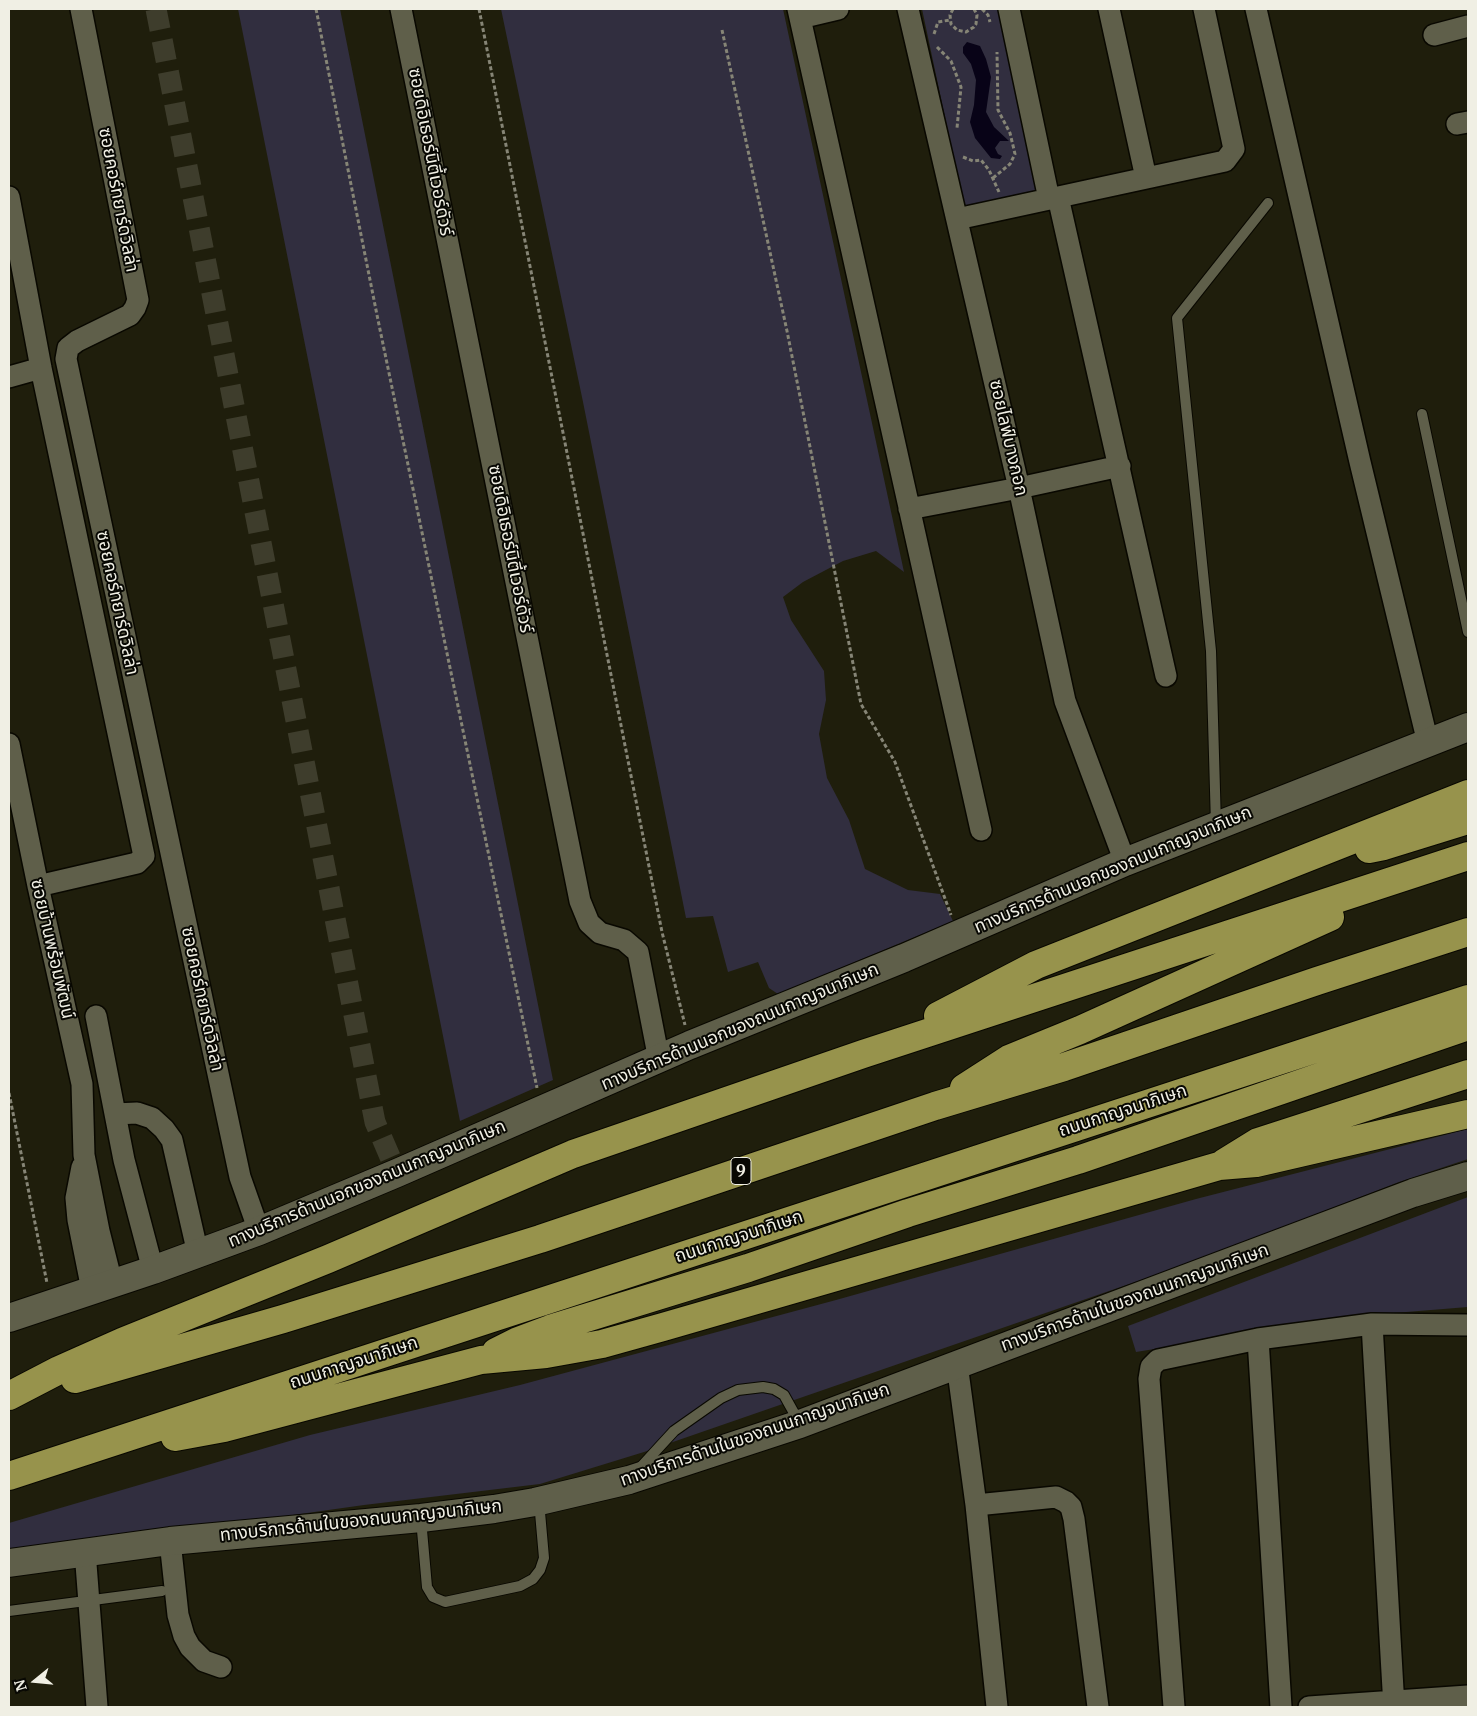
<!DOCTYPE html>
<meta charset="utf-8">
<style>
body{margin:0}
#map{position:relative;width:1477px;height:1716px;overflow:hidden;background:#1f1e0c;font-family:Merriweather,serif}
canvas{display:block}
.frame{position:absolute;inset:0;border:10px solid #f0efe4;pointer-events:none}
.north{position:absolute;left:10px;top:1656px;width:50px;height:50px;-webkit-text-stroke:4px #080803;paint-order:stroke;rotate:253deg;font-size:14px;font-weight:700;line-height:20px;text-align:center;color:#f0efe4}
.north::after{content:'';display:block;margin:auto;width:18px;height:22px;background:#f0efe4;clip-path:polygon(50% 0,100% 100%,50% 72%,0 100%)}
</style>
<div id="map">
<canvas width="1477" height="1716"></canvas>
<div class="frame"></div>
<div class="north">N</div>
</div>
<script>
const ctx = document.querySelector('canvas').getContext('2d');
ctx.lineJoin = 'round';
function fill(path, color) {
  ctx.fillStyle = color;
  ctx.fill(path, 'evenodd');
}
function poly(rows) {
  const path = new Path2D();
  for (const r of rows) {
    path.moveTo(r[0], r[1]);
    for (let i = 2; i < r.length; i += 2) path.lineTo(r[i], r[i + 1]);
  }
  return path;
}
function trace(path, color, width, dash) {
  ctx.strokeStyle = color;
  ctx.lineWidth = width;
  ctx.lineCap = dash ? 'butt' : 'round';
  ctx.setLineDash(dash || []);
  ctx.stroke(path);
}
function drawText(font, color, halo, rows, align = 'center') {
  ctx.font = font + ' Merriweather,"Noto Sans Thai",serif';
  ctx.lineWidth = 4;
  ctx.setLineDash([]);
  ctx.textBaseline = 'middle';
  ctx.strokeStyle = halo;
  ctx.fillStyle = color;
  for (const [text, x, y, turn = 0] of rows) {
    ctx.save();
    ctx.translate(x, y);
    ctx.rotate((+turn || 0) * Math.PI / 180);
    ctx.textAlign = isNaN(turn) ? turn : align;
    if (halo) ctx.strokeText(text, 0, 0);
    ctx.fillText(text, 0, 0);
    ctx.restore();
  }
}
fill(poly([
 [238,9,340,9,553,1080,460,1121],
 [501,9,783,9,904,572,876,551,843,561,803,582,783,597,791,620,824,671,826,700,819,734,827,778,849,820,865,869,908,890,940,894,953,921,778,994,769,988,758,962,728,972,713,916,686,918,583,402],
 [922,9,1001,9,1041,192,964,207],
 [1468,1129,1468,1159,1399,1182,1190,1263,644,1452,540,1484,364,1505,9,1555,9,1523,310,1435,520,1385,836,1300,1196,1199],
 [1468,1197,1468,1307,1357,1316,1136,1352,1128,1326]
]), '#312e3f');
fill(poly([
 [967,42,980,46,986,59,991,77,986,112,994,127,1009,141,1000,141,995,148,998,154,1002,156,1000,159,991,158,975,138,970,122,974,105,976,80,971,64,963,53,963,47]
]), '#080317');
trace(poly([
 [156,9,375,1122,397,1173]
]), '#3e3d2c', 21, [21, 11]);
const service = poly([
 [1422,414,1468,632],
 [1216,825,1211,651,1177,318,1268,203],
 [640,1468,674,1431,721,1398,738,1390,763,1387,774,1389,784,1395,799,1422],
 [421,1519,427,1587,433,1597,445,1602,520,1586,533,1579,540,1570,544,1558,539,1501],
 [9,1611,162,1591]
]);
const minor = poly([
 [81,9,138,300,135,308,130,315,77,341,68,348,66,359,240,1177,259,1231],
 [401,9,580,901,589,923,600,933,624,940,638,952,659,1060],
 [798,9,981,830],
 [908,9,1019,488,1065,701,1125,862],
 [1009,9,1049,199],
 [1109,9,1146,178],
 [1256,9,1360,462,1428,743],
 [800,18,838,9],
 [1434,35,1468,26],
 [1457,124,1468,122],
 [9,197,41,368,144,856,137,863,38,886],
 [1058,197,1166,676],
 [957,219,1225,161,1234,149,1204,9],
 [9,377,41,368],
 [909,509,1019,488,1120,466],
 [9,744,38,886,82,1084,84,1155,99,1231,112,1283],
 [96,1016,124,1160,153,1270],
 [115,1114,137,1113,152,1118,164,1129,172,1140,198,1254],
 [82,1167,76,1198,78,1220,92,1290],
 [1372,1324,1394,1707],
 [1258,1339,1281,1707],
 [957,1364,976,1505,997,1707],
 [976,1505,1056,1497,1066,1502,1071,1507,1074,1519,1098,1707],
 [170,1541,178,1615,184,1636,190,1647,204,1661,221,1667],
 [85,1551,97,1707],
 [1174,1707,1149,1379,1151,1367,1158,1360,1258,1339,1372,1324,1468,1325],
 [1309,1707,1468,1696]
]);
const secondary = poly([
 [9,1318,153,1270,259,1231,397,1173,690,1045,904,958,1125,862,1468,727],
 [9,1563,170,1541,421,1518,494,1509,535,1502,629,1480,800,1424,1413,1193,1468,1176]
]);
const motorway = poly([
 [1369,849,1384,846,1468,820],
 [938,1016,1036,965,1468,794],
 [964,1088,1009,1059,1080,1030,1330,917],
 [1224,1163,1258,1142,1468,1074],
 [496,1352,518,1341,550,1329,748,1268,908,1213,1078,1160,1468,1026],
 [75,1379,283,1319,540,1239,935,1106,1064,1067,1317,981,1468,932],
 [9,1396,59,1370,122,1342,328,1259,573,1154,863,1054,1468,856],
 [175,1437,224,1428,481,1360,546,1354,602,1344,663,1327,1219,1166,1256,1163,1468,1114],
 [9,1476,1468,999]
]);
trace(service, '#090800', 12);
trace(minor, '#090800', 24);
trace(secondary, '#090800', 30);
trace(motorway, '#090800', 30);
trace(poly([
 [316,9,377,315,537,1088],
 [479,9,662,932,685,1025],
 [953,9,950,15,951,24,957,30,966,32,974,27,976,24,977,15,974,9],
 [982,9,988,15,990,22],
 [722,30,787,331,861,704,895,762,951,915],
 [934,34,938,22,950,20],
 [937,47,951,61,961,87,957,128],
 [963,157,973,161,981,160,989,170,999,192],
 [993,178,1010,164,1015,154,1010,133,998,110,997,52],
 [9,1093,47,1283]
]), '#868576', 3, [4, 2.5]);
trace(service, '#5f5f4a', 10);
trace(minor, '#5f5f4a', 21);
trace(secondary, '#5f5f4a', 28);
trace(motorway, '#97934c', 28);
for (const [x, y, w] of [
 [741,1171,20]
]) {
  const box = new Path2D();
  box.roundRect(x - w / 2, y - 13.5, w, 27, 4);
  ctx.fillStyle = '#080803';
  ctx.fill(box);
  trace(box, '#f0efe4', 1);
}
drawText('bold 16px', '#f0efe4', null, [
 ["9",741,1171]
]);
drawText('18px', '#f0efe4', '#080803', [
 ["ซอยดิอิเธอร์นิตี้เวอร์ดัวร์",430,152,79],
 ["ซอยคอร์ทยาร์ดวิลล่า",118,200,79],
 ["ซอยไลฟ์บางกอก",1008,438,77],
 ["ซอยดิอิเธอร์นิตี้เวอร์ดัวร์",510,549,79],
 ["ซอยคอร์ทยาร์ดวิลล่า",117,603,78],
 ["ทางบริการด้านนอกของถนนกาญจนาภิเษก",1113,870,-23],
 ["ซอยบ้านพร้อมพัฒน์",52,949,77],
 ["ซอยคอร์ทยาร์ดวิลล่า",202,999,78],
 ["ทางบริการด้านนอกของถนนกาญจนาภิเษก",740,1027,-23],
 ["ถนนกาญจนาภิเษก",1123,1111,-18],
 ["ทางบริการด้านนอกของถนนกาญจนาภิเษก",367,1184,-23],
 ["ถนนกาญจนาภิเษก",739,1237,-18],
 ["ทางบริการด้านในของถนนกาญจนาภิเษก",1135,1298,-20],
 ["ถนนกาญจนาภิเษก",354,1363,-18],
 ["ทางบริการด้านในของถนนกาญจนาภิเษก",755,1435,-19],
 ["ทางบริการด้านในของถนนกาญจนาภิเษก",361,1521,-6]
]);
</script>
